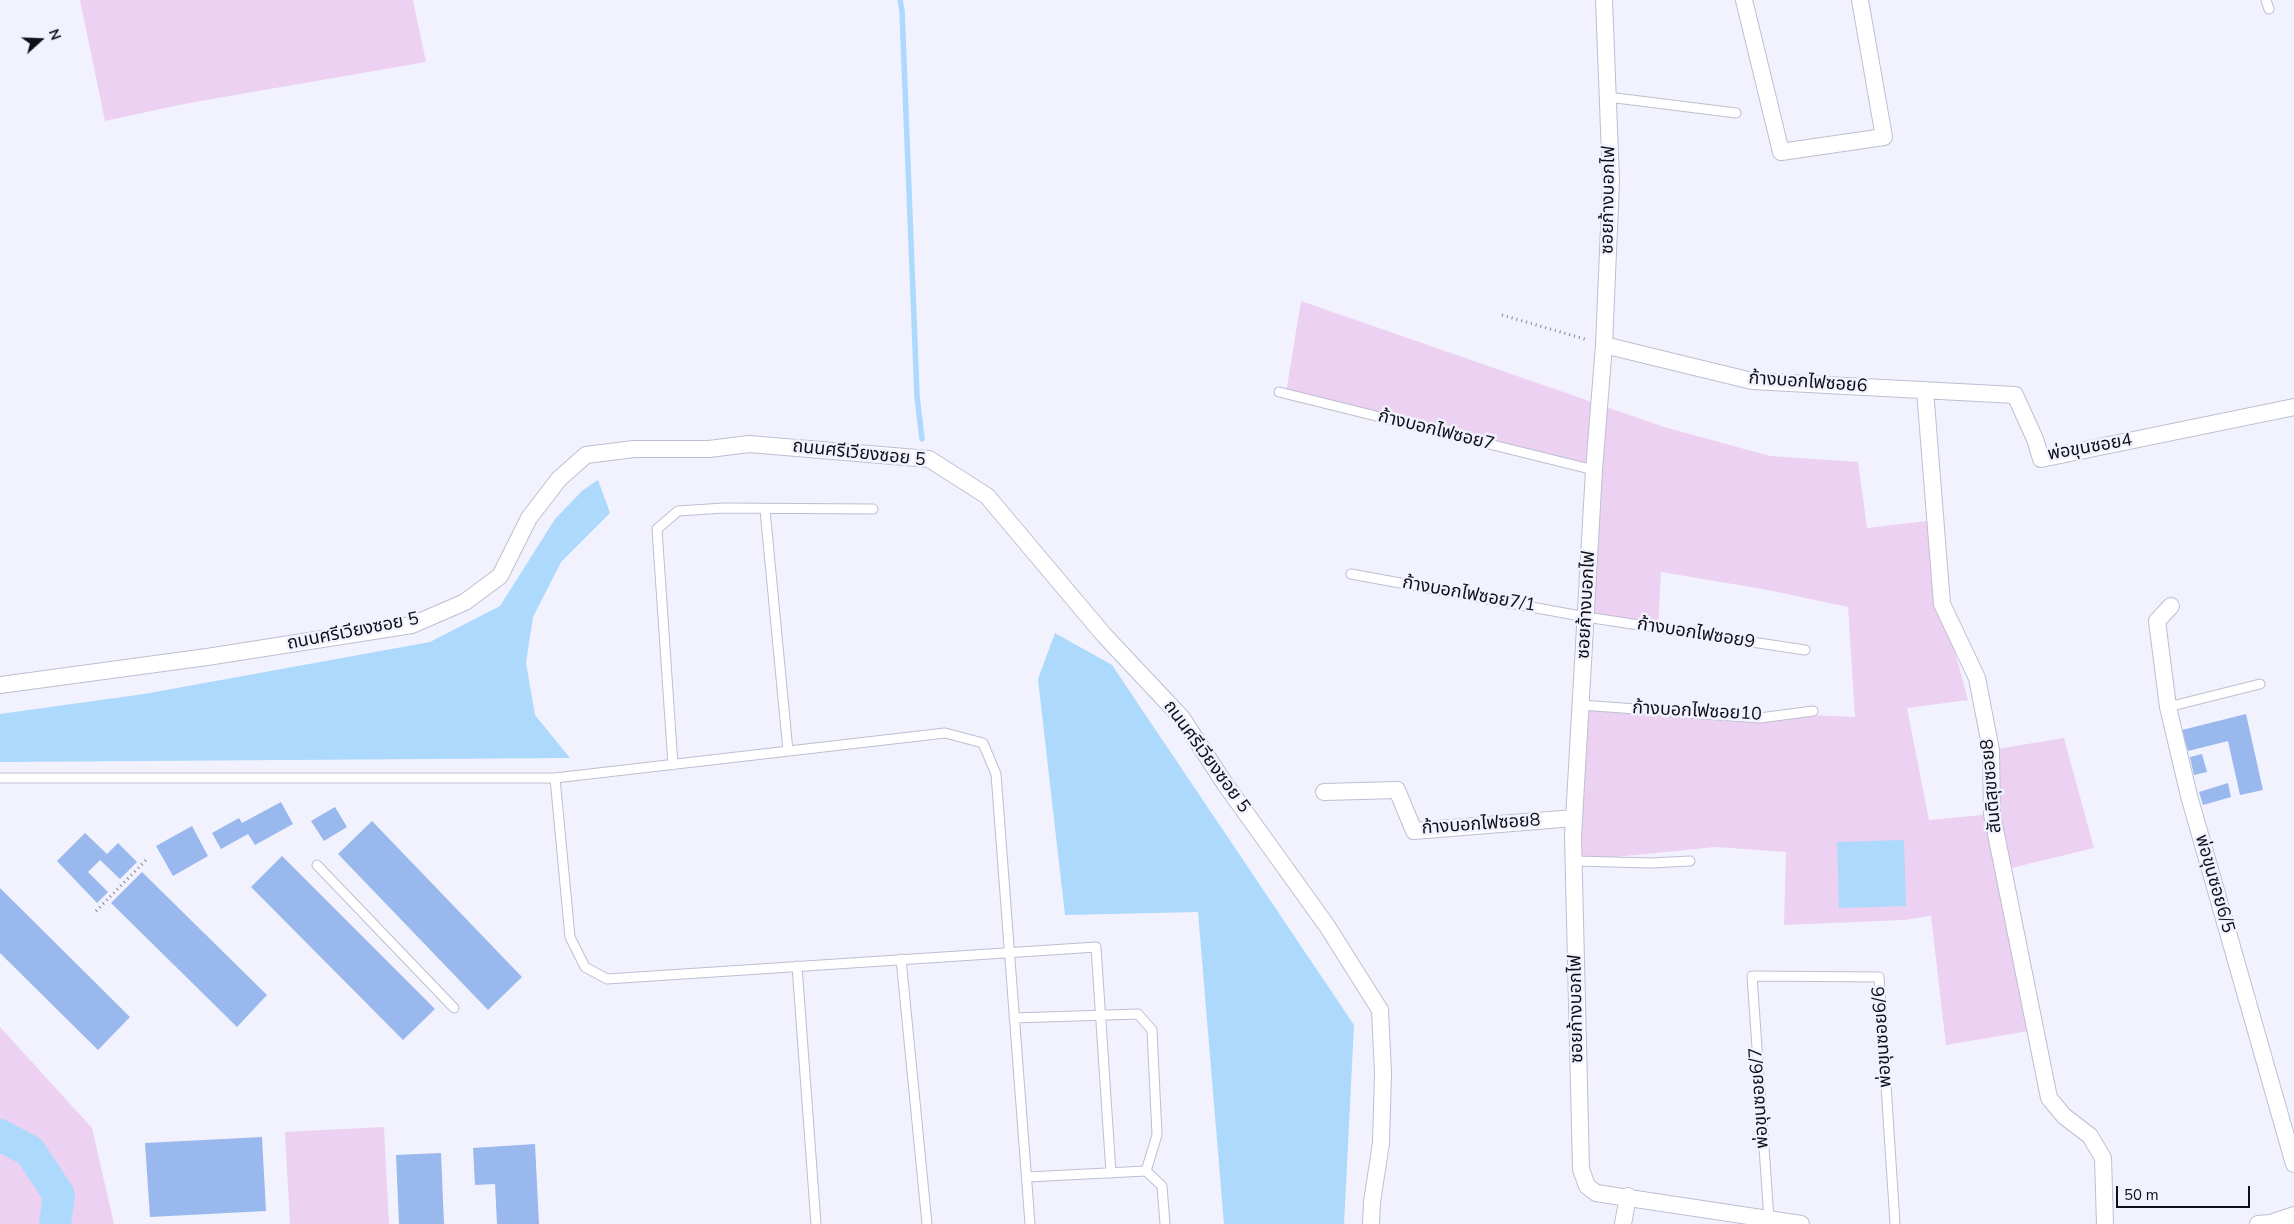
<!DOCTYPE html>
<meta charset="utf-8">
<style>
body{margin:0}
#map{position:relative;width:2294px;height:1224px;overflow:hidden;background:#f1f2fe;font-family:"Nunito Sans",sans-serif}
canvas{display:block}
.north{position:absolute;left:15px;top:15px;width:50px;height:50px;-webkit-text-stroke:4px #f1f2fe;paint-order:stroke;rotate:70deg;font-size:14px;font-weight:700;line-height:20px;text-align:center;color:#0f1016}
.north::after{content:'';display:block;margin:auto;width:18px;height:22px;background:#0f1016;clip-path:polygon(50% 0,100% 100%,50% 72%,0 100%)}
.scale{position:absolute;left:2116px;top:1186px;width:134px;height:22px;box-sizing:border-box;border:2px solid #0f1016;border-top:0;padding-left:6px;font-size:15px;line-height:18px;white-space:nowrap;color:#0f1016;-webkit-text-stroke:4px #f1f2fe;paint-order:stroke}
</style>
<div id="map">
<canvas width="2294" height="1224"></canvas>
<div class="north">N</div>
<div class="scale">50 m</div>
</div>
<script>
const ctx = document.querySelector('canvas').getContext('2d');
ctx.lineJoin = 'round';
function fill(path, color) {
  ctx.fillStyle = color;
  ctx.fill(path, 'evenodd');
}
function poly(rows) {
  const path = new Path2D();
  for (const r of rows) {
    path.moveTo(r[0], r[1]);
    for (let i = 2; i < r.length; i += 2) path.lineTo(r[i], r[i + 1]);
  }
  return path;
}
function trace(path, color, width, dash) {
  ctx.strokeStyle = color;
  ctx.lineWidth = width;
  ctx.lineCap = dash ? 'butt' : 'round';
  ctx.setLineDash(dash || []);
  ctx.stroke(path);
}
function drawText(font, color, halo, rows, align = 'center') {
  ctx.font = font + ' "Nunito Sans","Noto Sans Thai",sans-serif';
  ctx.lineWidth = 5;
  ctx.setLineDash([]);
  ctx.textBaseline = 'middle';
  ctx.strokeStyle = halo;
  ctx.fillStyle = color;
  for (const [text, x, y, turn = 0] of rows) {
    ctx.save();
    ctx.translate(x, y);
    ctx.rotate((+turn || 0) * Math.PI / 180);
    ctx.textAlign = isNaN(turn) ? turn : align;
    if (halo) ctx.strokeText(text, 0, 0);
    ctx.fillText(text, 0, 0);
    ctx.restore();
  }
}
fill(poly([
 [80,0,413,0,426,62,189,103,105,121],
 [1301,301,1664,427,1770,456,1858,462,1867,528,1936,520,1942,604,1968,700,1907,708,1929,820,1992,814,1991,750,2064,738,2094,848,2003,870,2035,1030,1946,1045,1931,916,1904,920,1784,925,1786,852,1716,847,1574,861,1581,705,1855,717,1848,607,1768,590,1661,572,1658,628,1586,617,1594,470,1286,393],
 [0,1027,92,1128,114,1224,0,1224],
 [384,1127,389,1224,290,1224,285,1132]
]), '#edd1f2');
fill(poly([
 [598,480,610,513,561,562,533,617,526,663,535,715,570,758,0,762,0,714,144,694,430,642,500,606,555,519,583,490],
 [1055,633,1112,665,1354,1025,1344,1224,1224,1224,1198,912,1065,915,1038,679],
 [1904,840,1906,906,1839,908,1837,842]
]), '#acd9fc');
trace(poly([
 [900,0,902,10,917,396,922,439]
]), '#acd9fc', 5.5);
trace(poly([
 [0,1135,30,1151,59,1195,55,1224]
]), '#acd9fc', 32);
fill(poly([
 [2246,714,2263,790,2240,795,2228,741,2188,751,2182,730],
 [2202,754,2207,772,2194,775,2190,757],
 [2228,783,2231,797,2203,805,2199,792],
 [281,802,293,824,255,845,248,834,221,849,212,833,239,818,242,823],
 [335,807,347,827,324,841,311,821],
 [372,821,522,977,488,1010,338,854],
 [192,826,208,856,173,876,156,846],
 [85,833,107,854,118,843,137,862,120,879,100,860,88,872,108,892,97,903,57,861],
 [282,856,435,1009,403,1040,251,887],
 [142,872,267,995,237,1027,111,903],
 [0,888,130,1017,98,1050,0,953],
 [262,1137,266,1211,150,1217,145,1143],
 [535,1144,539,1224,497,1224,495,1184,475,1185,473,1148],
 [441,1153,444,1224,399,1224,396,1155]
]), '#99b8ee');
const lane = poly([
 [2266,0,2269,9],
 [1608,97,1736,113],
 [1279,392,1594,470],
 [765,510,788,751],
 [1351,574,1586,617,1805,650],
 [1581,705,1760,718,1813,711],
 [2168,707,2260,684],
 [673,765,657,529,678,511,724,508,873,509],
 [0,778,555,778,945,733,983,743,996,774,1030,1224],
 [555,778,570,937,585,967,607,979,1096,947,1111,1173],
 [1574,861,1651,863,1690,861],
 [317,865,454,1008],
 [901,959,927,1224],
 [797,966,816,1224],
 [1014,1018,1138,1014,1152,1030,1157,1135,1146,1171],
 [1027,1177,1146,1171,1162,1186,1165,1224],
 [1769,1219,1752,976,1879,977,1895,1224]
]);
const street = poly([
 [1604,0,1611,181,1604,345,1594,470,1573,837,1581,1169,1587,1186,1596,1193,1801,1224],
 [1744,0,1781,152,1884,137,1860,0],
 [1604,345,1752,381,2015,395,2035,439,2041,459,2294,407],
 [1925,390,1942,604,1977,678,1991,750,1992,814,2049,1098,2064,1116,2090,1136,2103,1158,2105,1224],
 [2171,606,2157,621,2168,707,2189,796,2294,1164],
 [0,685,207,657,412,625,465,602,500,576,529,518,559,479,586,455,634,449,709,449,749,444,929,459,987,496,1104,635,1182,718,1225,784,1327,926,1380,1010,1383,1073,1381,1143,1372,1202,1371,1224],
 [1324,792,1397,790,1414,831,1574,818],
 [1623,1224,1628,1196],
 [2258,1224,2270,1223,2294,1215]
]);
trace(lane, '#bdbfd2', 11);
trace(street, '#bdbfd2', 18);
trace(poly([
 [1502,315,1588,340],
 [96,911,147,859]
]), '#82838d', 3, [1, 4]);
trace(lane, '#fff', 9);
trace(street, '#fff', 16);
drawText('18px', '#0f1016', '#f1f2fe', [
 ["ซอยก้างบอกไฟ",1609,200,-89],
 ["ก้างบอกไฟซอย6",1808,383,4],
 ["ก้างบอกไฟซอย7",1436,431,14],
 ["พ่อขุนซอย4",2090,448,-10],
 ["ถนนศรีเวียงซอย 5",859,454,6],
 ["ก้างบอกไฟซอย7/1",1469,595,10],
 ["ซอยก้างบอกไฟ",1587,605,-87],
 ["ถนนศรีเวียงซอย 5",353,632,-11],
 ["ก้างบอกไฟซอย9",1696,634,9],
 ["ก้างบอกไฟซอย10",1697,712,3],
 ["ถนนศรีเวียงซอย 5",1206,757,54],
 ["สันติสุขซอย8",1992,786,-95],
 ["ก้างบอกไฟซอย8",1481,825,-4],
 ["พ่อขุนซอย6/5",2214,884,74],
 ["ซอยก้างบอกไฟ",1577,1009,-91],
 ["พ่อขุนซอย6/6",1883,1037,-94],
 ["พ่อขุนซอย6/7",1760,1098,-94]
]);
</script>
